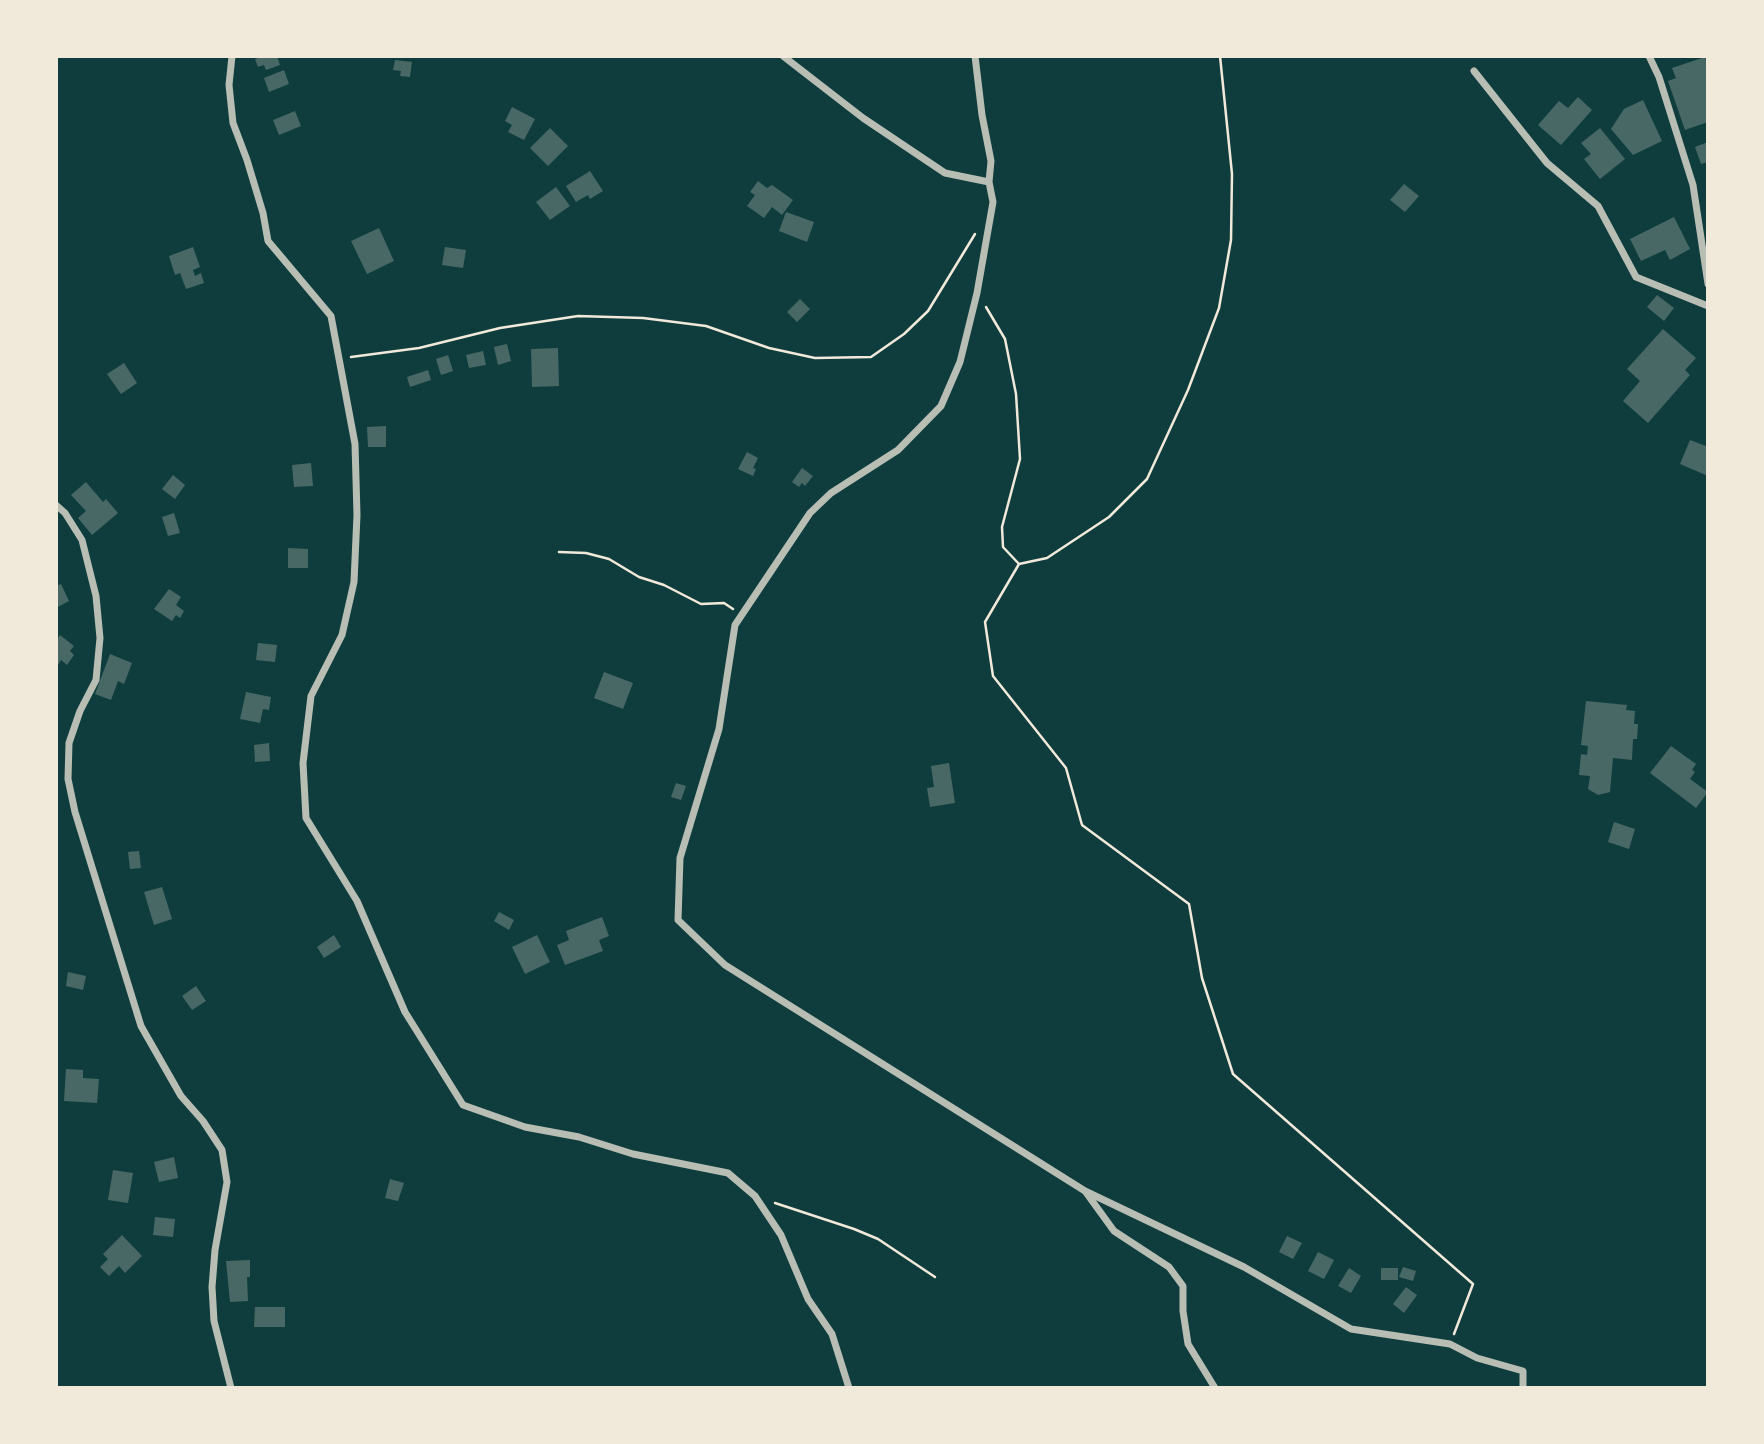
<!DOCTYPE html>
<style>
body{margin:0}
#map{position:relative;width:1764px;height:1444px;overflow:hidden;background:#0f3d3e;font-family:"Alegreya Sans",sans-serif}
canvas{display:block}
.frame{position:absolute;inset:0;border:58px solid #f1e9da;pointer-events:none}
</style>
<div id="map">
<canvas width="1764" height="1444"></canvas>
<div class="frame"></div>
</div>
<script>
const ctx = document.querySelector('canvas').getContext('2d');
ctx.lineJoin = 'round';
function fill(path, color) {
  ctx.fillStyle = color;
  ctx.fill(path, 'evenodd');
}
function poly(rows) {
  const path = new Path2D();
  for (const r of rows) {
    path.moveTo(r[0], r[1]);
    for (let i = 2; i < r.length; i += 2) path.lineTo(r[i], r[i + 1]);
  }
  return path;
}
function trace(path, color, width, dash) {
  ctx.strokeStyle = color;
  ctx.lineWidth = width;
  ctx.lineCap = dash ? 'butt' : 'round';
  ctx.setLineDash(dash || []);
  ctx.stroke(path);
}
fill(poly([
 [264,56,277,56,280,65,266,70,264,65,258,67,255,59],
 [1705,57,1708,66,1708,122,1685,130,1668,81,1676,78,1672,68],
 [395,60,412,62,410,77,400,76,401,71,393,70],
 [284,70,289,84,269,92,264,78],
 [1578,97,1592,110,1561,145,1538,125,1559,101,1568,108],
 [1643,100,1662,141,1633,155,1611,129,1624,109],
 [512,107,535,119,524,140,508,132,512,125,505,121],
 [295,111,301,126,279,135,273,120],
 [550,128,568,146,548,166,530,148],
 [1600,128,1625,159,1600,179,1584,159,1591,154,1581,143],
 [1708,142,1708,162,1701,164,1695,147],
 [590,171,603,191,590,199,588,195,576,202,566,186],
 [758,181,767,188,772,185,793,200,782,215,772,207,764,218,747,206,755,195,750,192],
 [1404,184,1419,196,1405,212,1390,200],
 [556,187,570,206,550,220,536,202],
 [786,212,814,222,807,242,779,231],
 [1674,217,1690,249,1670,260,1665,250,1641,261,1630,239],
 [379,228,394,261,367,274,351,241],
 [193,247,200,267,193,270,195,276,201,273,204,283,186,289,180,273,175,275,169,256],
 [445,247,466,250,463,268,442,265],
 [1657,295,1674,308,1664,321,1647,307],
 [800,299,810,309,797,322,787,312],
 [1663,329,1696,358,1685,370,1690,375,1648,423,1623,401,1640,381,1627,369],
 [507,344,511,361,498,365,494,347],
 [558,348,559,386,532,387,531,349],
 [483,351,486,365,469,368,466,355],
 [448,355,453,371,441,375,436,359],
 [124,363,137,383,121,394,107,374],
 [428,370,431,380,410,387,407,377],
 [386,426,386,447,368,447,367,427],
 [1690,440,1706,446,1708,443,1708,476,1680,464],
 [747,452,758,458,753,468,756,469,753,476,738,469],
 [311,463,313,486,294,487,292,465],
 [802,468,813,476,805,486,802,483,799,487,792,482],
 [173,475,185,485,175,499,162,489],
 [86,482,103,502,106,499,118,513,92,535,78,518,86,511,71,495],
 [174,513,180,533,168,536,162,517],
 [288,548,308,549,308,568,288,568],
 [61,584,69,601,56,608,56,586],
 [169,589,181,597,176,605,184,611,180,618,176,615,172,621,154,609],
 [60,635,74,646,70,651,74,655,67,665,61,660,58,665,56,664,56,641],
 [258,643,277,645,275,662,256,660],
 [110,654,132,663,124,684,118,681,111,700,95,694],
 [604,672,633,683,623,709,594,698],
 [246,692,271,697,269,710,263,709,260,723,240,719],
 [1586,701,1627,705,1626,710,1635,711,1634,724,1638,724,1637,739,1633,739,1632,760,1613,758,1610,792,1598,795,1588,789,1590,776,1579,775,1581,754,1587,755,1588,746,1581,745],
 [269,743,270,761,255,762,254,745],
 [1671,746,1696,764,1692,770,1695,772,1690,779,1708,792,1696,808,1650,773],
 [949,763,955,803,930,807,927,788,934,787,931,766],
 [676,783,686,786,681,800,671,797],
 [1614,822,1635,829,1629,849,1608,842],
 [139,851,141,868,130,869,128,852],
 [162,887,172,919,154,925,144,892],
 [499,912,514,920,509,930,494,921],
 [602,917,609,936,599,940,603,951,565,965,557,945,569,940,566,931],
 [334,935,341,947,324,958,317,947],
 [537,935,550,962,525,974,512,947],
 [68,972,86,976,83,990,66,986],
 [196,986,206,1001,192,1010,182,996],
 [66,1069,83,1070,83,1078,99,1079,97,1103,64,1101],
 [174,1157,178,1178,159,1182,154,1162],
 [113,1170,133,1173,128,1203,108,1200],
 [390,1179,404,1183,398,1201,385,1198],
 [155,1217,175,1219,173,1237,153,1235],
 [122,1235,142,1256,125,1273,119,1266,109,1276,100,1267,108,1259,103,1254],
 [1287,1236,1302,1243,1293,1259,1279,1252],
 [1318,1252,1334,1260,1324,1279,1308,1271],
 [250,1260,250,1277,247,1277,248,1301,230,1302,226,1261],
 [1403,1267,1416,1271,1413,1281,1399,1277],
 [1349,1268,1361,1276,1351,1293,1338,1286],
 [1381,1268,1398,1268,1398,1280,1381,1280],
 [1406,1287,1417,1295,1404,1313,1393,1304],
 [255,1307,285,1307,285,1327,254,1327]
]), '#486865');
trace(poly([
 [986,307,1005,339,1016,394,1020,459,1002,527,1003,547,1019,564],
 [351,357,419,348,500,328,578,316,643,318,706,326,769,348,815,358,871,357,904,334,928,311,975,234],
 [559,552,586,553,609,559,639,577,664,585,701,604,724,603,733,609],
 [1019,564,985,622,993,676,1066,768,1082,825,1189,904,1202,978,1233,1074,1473,1284,1454,1334],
 [1019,564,1047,558,1109,517,1147,479,1188,390,1219,308,1231,240,1232,174,1220,56],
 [775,1203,854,1229,878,1239,935,1277]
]), '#f1e9da', 2.5);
trace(poly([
 [232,56,229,85,233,123,247,160,263,213,268,241,331,316,355,444,357,515,354,582,342,635,311,696,303,763,306,818,357,901,405,1012,463,1105,525,1127,579,1137,633,1154,728,1173,755,1196,781,1235,808,1299,832,1334,849,1388],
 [783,56,863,118,945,173,989,182],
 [975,56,982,115,991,161,989,182,993,202,977,293,960,362,941,406,898,450,831,493,810,513,735,625,719,729,680,858,678,920,725,965,1085,1191,1244,1267,1351,1329,1450,1344,1477,1358,1523,1371,1523,1388],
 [1649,56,1659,77,1693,185,1708,284],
 [1474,71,1547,163,1598,206,1636,277,1708,306],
 [56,505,65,513,82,540,96,596,100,638,96,680,80,711,69,743,68,779,75,812,141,1026,181,1096,203,1121,222,1150,227,1182,215,1250,212,1287,214,1321,231,1388],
 [1085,1191,1114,1231,1169,1267,1183,1286,1183,1311,1188,1344,1215,1388]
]), '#b8beb3', 7);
</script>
